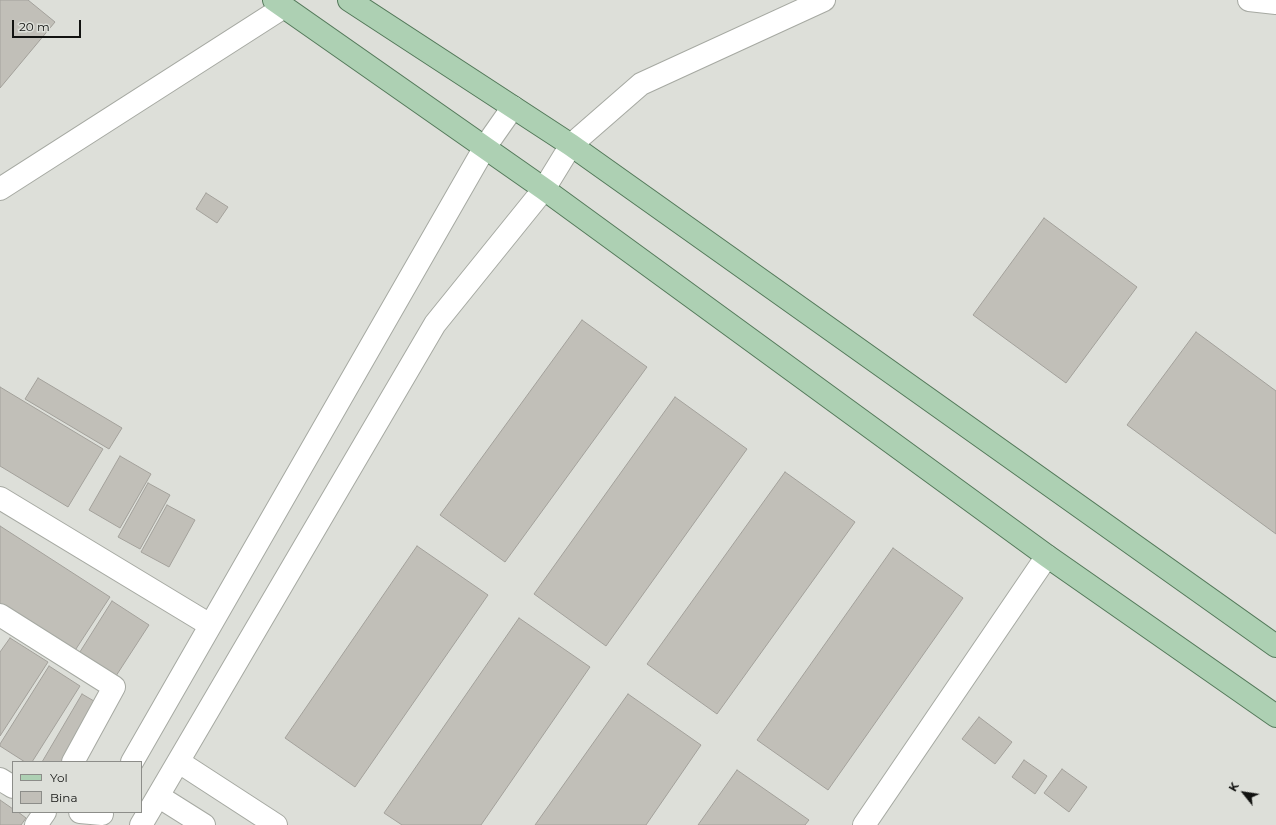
<!DOCTYPE html>
<style>
body{margin:0}
#map{position:relative;width:1276px;height:825px;overflow:hidden;background:#dddfd9;font-family:Montserrat,sans-serif}
canvas{display:block}
.legend{position:absolute;left:12px;top:761px;width:130px;height:52px;box-sizing:border-box;background:#dddfd9;border:1px solid #8c8d89;margin:0;padding:5px 7px;list-style:none;font-size:12px;color:#121311}
.legend li{display:flex;align-items:center;gap:8px;height:20px}
.legend b{width:20px;border:1px solid #8c8d89}
.north{position:absolute;left:1224px;top:773px;width:40px;height:40px;-webkit-text-stroke:3px #dddfd9;paint-order:stroke;rotate:300deg;font-size:11px;font-weight:700;line-height:16px;text-align:center;color:#121311}
.north::after{content:'';display:block;margin:auto;width:14px;height:18px;background:#121311;clip-path:polygon(50% 0,100% 100%,50% 72%,0 100%)}
.scale{position:absolute;left:12px;top:20px;width:69px;height:18px;box-sizing:border-box;border:2px solid #121311;border-top:0;padding-left:5px;font-size:12px;line-height:14px;white-space:nowrap;color:#121311;-webkit-text-stroke:3px #dddfd9;paint-order:stroke}
</style>
<div id="map">
<canvas width="1276" height="825"></canvas>
<ul class="legend">
<li><b style="height:5px;background:#add0b3"></b>Yol</li>
<li><b style="height:11px;background:#c1bfb8"></b>Bina</li>
</ul>
<div class="north">K</div>
<div class="scale">20 m</div>
</div>
<script>
const ctx = document.querySelector('canvas').getContext('2d');
ctx.lineJoin = 'round';
function fill(path, color) {
  ctx.fillStyle = color;
  ctx.fill(path, 'evenodd');
}
function poly(rows) {
  const path = new Path2D();
  for (const r of rows) {
    path.moveTo(r[0], r[1]);
    for (let i = 2; i < r.length; i += 2) path.lineTo(r[i], r[i + 1]);
  }
  return path;
}
function trace(path, color, width, dash) {
  ctx.strokeStyle = color;
  ctx.lineWidth = width;
  ctx.lineCap = dash ? 'butt' : 'round';
  ctx.setLineDash(dash || []);
  ctx.stroke(path);
}
const building = poly([
 [0,0,28,0,55,22,0,88,0,0],
 [206,193,228,207,217,223,196,209,206,193],
 [1044,218,1137,287,1066,383,973,315,1044,218],
 [582,320,647,367,505,562,440,515,582,320],
 [1196,332,1276,391,1276,534,1127,425,1196,332],
 [38,378,122,428,109,449,25,399,38,378],
 [0,387,103,449,68,507,0,466,0,387],
 [675,397,747,449,606,646,534,594,675,397],
 [120,456,151,474,120,528,89,510,120,456],
 [785,472,855,522,717,714,647,664,785,472],
 [148,483,170,495,140,549,118,537,148,483],
 [167,505,195,520,169,567,141,552,167,505],
 [0,526,110,597,74,652,0,605,0,526],
 [417,546,488,595,355,787,285,738,417,546],
 [893,548,963,598,828,790,757,740,893,548],
 [112,601,149,625,114,679,78,655,112,601],
 [519,618,590,667,481,825,402,825,384,813,519,618],
 [10,638,48,662,0,736,0,652,10,638],
 [49,666,80,686,32,762,25,762,0,746,0,744,49,666],
 [82,694,99,704,65,762,42,762,82,694],
 [628,694,701,745,646,825,535,825,628,694],
 [979,717,1012,742,995,764,962,739,979,717],
 [1024,760,1047,776,1035,794,1012,777,1024,760],
 [1062,769,1087,787,1069,812,1044,793,1062,769],
 [737,770,809,820,805,825,698,825,737,770],
 [0,800,13,809,13,812,18,812,26,818,21,825,0,825,0,800]
]);
fill(building, '#c1bfb8');
trace(building, '#a3a19b', 1);
const minor = poly([
 [1249,0,1276,3],
 [0,189,284,7],
 [0,498,210,625],
 [0,615,114,687,73,762],
 [132,762,485,147,513,107],
 [179,762,276,825],
 [0,779,13,787],
 [158,796,204,825],
 [80,812,102,814],
 [36,825,45,812],
 [141,825,435,324,544,189,571,145,641,84,824,0],
 [864,825,1047,556]
]);
const major = poly([
 [274,0,544,189,1047,556,1276,716],
 [349,0,571,145,1276,646]
]);
trace(minor, '#a6a9a2', 24);
trace(major, '#54795a', 24);
trace(minor, '#fff', 22);
trace(major, '#add0b3', 22);
</script>
